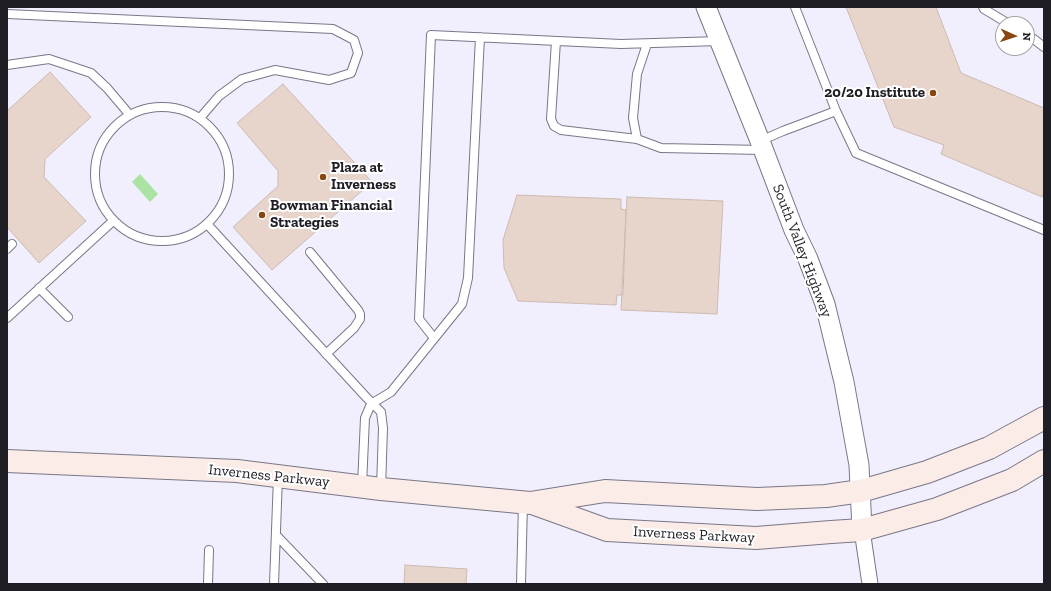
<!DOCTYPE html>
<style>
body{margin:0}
#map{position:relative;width:1051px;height:591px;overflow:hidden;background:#f1effe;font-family:"Zilla Slab",serif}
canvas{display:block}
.frame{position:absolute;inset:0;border:8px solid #1e1d24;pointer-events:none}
.north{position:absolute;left:995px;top:16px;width:40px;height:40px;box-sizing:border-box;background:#fff;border:1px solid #a5a5a7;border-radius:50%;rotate:93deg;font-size:11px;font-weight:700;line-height:16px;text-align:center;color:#1e1d24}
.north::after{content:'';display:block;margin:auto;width:14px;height:18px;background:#884711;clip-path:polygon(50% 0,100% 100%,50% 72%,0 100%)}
</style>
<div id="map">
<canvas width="1051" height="591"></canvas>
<div class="frame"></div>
<div class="north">N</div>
</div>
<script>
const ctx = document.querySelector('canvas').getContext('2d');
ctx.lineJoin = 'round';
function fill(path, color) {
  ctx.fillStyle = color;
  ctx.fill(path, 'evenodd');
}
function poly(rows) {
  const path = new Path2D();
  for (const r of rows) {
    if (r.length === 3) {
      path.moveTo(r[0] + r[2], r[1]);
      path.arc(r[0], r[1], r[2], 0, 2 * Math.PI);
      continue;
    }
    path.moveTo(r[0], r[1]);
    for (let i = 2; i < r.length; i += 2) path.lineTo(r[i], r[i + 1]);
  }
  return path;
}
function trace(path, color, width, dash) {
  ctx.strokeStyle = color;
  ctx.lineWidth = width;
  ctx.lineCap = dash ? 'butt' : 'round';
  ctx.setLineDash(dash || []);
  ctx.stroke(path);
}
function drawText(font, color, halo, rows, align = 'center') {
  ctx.font = font + ' "Zilla Slab",serif';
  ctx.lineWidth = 4;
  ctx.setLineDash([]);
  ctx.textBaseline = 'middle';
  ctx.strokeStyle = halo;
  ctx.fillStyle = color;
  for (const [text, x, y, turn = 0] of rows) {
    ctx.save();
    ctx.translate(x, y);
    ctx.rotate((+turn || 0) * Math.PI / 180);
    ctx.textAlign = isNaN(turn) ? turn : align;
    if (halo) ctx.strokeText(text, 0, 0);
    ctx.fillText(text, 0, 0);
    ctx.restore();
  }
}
fill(poly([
 [140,174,158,194,150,202,132,182]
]), '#abe3a4');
const building = poly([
 [846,7,936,7,961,73,1044,108,1044,192,1042,197,941,154,944,145,894,127,846,7],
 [50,72,91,117,45,159,44,177,86,221,39,263,7,227,7,111,50,72],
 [283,84,372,182,272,270,233,227,278,186,278,171,237,123,283,84],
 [517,195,621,199,621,209,626,210,623,295,617,295,616,305,518,301,504,268,503,240,517,195],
 [627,197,723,201,717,314,621,310,627,197],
 [405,565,467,569,466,584,404,584,405,565]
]);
fill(building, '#e7d4cb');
trace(building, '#ccbab1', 1);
const service = poly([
 [795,7,836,111,856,153,1044,230],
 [983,7,984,9,1009,24],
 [7,14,333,29,354,40,358,53,351,73,329,80,275,70,242,79,219,96,200,118],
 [1027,34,1044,47],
 [556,41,551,119,554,126,561,130,637,139],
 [647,44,637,74,633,118,637,139,661,148,763,150],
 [7,65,49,59,91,73,107,88,129,114],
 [162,174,67],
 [760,141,783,131,836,111],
 [207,224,366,397,381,412,383,428,381,488],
 [7,249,12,244],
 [310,252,358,310,360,314,360,319,354,328,326,354],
 [39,288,68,317],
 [7,318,113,221],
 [434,338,419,319,431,35,621,44,720,41],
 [362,485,365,418,371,404,391,392,462,304,468,278,480,37],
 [276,535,323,584],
 [208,584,209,550],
 [274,584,278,477],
 [521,584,523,503]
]);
const minor = poly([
 [862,530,870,584]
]);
const tertiary = poly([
 [706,7,760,141,794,230,808,259,825,304,844,382,859,465,862,530]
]);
const secondary = poly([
 [7,461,237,471,381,489,530,503,605,491,757,499,826,496,861,491,927,472,989,448,1044,418],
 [532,503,607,530,756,538,831,532,862,530,937,509,1012,480,1044,461]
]);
trace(service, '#797787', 10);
trace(minor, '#797787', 17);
trace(tertiary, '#797787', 21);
trace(secondary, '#797787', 24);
trace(service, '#fff', 8);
trace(minor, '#fff', 15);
trace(tertiary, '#fff', 19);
trace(secondary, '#fbece7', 22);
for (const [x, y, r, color] of [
 [933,93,4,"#884711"],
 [323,177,4,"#884711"],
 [262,215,4,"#884711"]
]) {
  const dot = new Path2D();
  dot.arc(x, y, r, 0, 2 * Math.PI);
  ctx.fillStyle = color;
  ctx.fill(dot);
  trace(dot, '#fff', 1.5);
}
drawText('bold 15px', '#1e1d24', '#fff', [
 ["20/20 Institute",925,93,"right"],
 ["Plaza at",331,168],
 ["Inverness",331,185],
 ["Bowman Financial",270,206],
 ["Strategies",270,223]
], 'left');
drawText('15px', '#1e1d24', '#fff', [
 ["South Valley Highway",802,251,69],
 ["Inverness Parkway",269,476,6],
 ["Inverness Parkway",694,535,3]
]);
</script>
